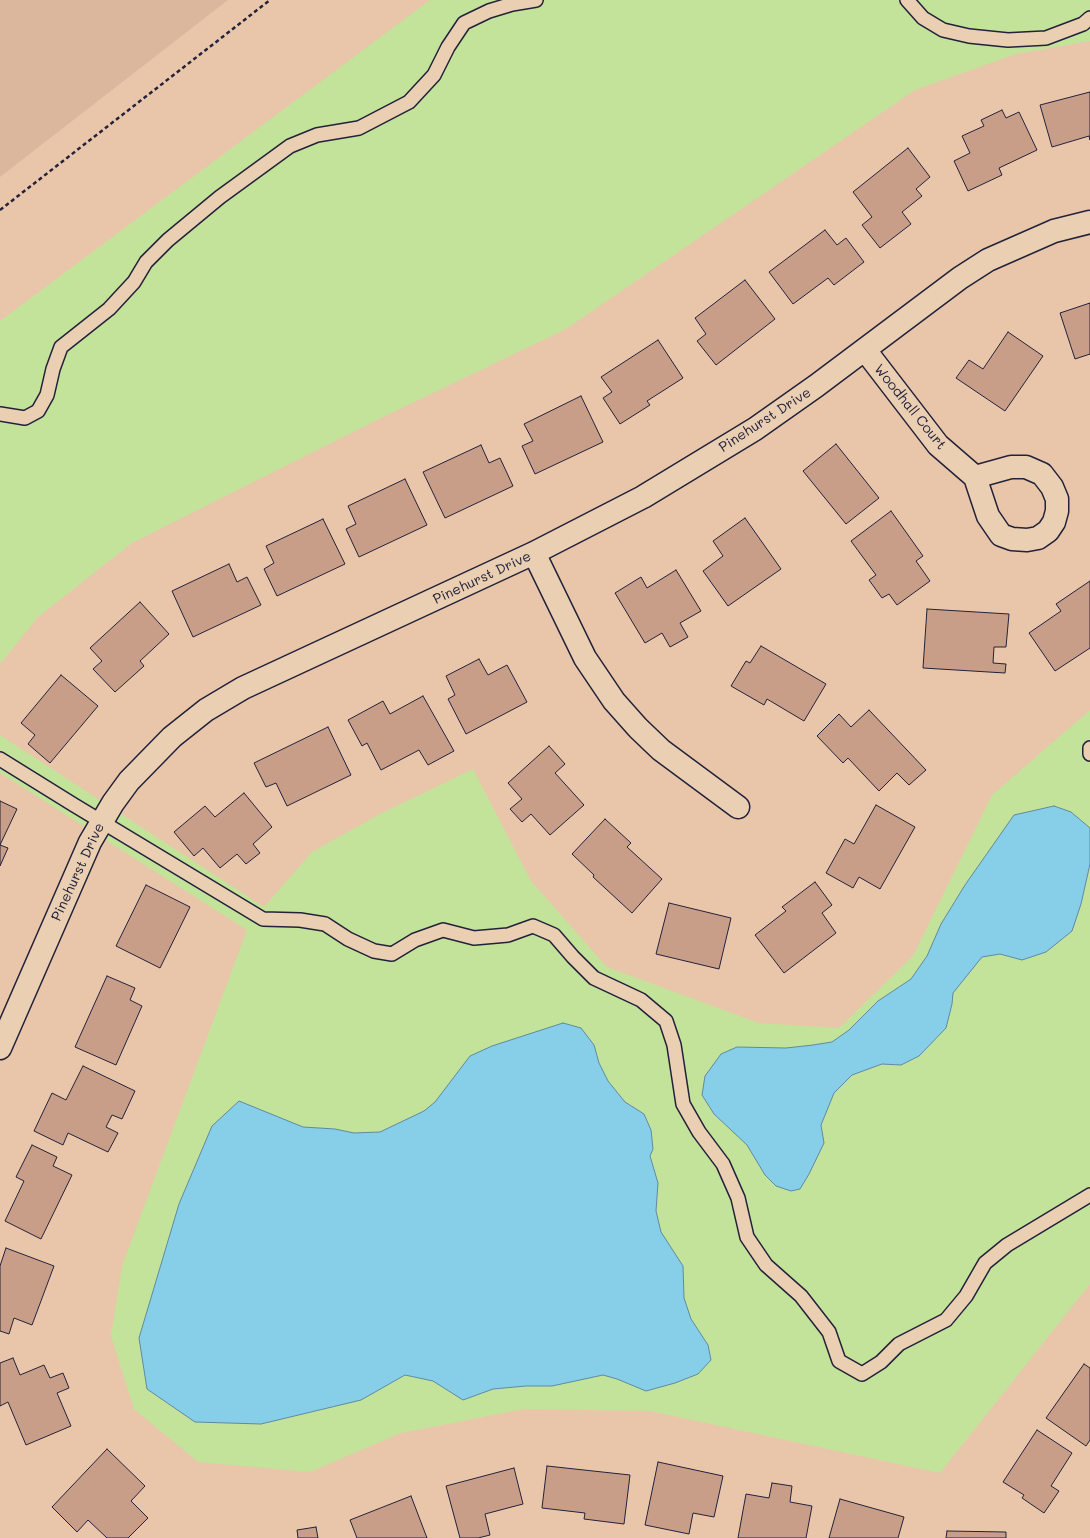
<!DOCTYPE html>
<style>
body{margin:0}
canvas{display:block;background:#e9c6aa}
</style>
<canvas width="1090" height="1538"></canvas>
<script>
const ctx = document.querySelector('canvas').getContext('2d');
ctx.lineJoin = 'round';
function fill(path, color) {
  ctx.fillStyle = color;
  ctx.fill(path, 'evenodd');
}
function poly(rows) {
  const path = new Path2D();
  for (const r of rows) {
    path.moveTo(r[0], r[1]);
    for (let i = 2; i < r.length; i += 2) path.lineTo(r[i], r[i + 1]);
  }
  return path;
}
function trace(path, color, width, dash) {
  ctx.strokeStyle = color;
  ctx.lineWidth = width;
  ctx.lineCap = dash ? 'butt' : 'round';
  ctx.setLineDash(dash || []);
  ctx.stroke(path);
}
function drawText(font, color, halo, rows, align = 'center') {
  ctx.font = font + ' Mali,sans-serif';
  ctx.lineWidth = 4;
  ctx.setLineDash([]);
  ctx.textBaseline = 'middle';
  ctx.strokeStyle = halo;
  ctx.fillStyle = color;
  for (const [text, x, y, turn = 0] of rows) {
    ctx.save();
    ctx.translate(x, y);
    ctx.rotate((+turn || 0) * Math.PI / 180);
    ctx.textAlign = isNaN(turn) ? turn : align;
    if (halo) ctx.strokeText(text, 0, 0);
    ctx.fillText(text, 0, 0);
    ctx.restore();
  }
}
fill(poly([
 [0,0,228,0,0,177]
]), '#dbb79e');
fill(poly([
 [430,0,1090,0,1090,41,1016,54,915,90,566,329,381,418,132,543,38,617,0,664,0,321],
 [1090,710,1090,1284,940,1473,650,1411,524,1409,401,1433,310,1472,198,1462,134,1409,111,1336,122,1266,247,930,0,773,0,735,264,907,312,852,380,814,473,769,531,881,607,967,759,1023,839,1028,913,956,992,795]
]), '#c3e29a');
const water = poly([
 [1054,806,1071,812,1090,828,1090,864,1081,904,1072,931,1046,952,1022,960,1000,954,982,957,953,993,952,1004,946,1028,919,1056,901,1065,882,1064,852,1075,834,1093,821,1125,824,1143,809,1174,800,1189,791,1191,776,1186,765,1175,747,1145,714,1114,702,1095,705,1076,721,1054,737,1047,786,1048,813,1045,832,1042,849,1030,878,1001,911,979,927,956,941,924,965,885,1014,815,1054,806],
 [563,1023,581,1028,594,1045,599,1063,608,1081,625,1102,644,1114,651,1130,653,1149,650,1156,658,1183,656,1211,661,1232,683,1266,684,1298,691,1319,708,1345,711,1360,698,1374,675,1383,646,1391,617,1379,603,1375,552,1386,526,1386,493,1389,463,1400,433,1381,405,1375,361,1400,261,1424,195,1422,147,1389,139,1338,179,1204,212,1126,239,1101,303,1127,335,1129,354,1133,380,1132,424,1111,435,1102,470,1056,492,1046,563,1023]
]);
fill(water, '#87cfe8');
trace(water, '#5f8aa3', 1);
const building = poly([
 [1090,92,1090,140,1089,136,1052,147,1040,105,1090,92],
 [1002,110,1006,118,1019,112,1037,150,999,168,1002,175,968,191,954,161,970,153,962,136,984,126,981,120,1002,110],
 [908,148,930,177,916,189,922,196,902,212,911,224,880,248,862,225,872,217,853,192,908,148],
 [825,230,837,245,846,238,864,262,834,285,828,278,793,304,769,272,825,230],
 [745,280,775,319,716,365,697,341,706,334,695,318,745,280],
 [1090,303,1090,354,1075,359,1060,313,1090,303],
 [1008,332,1043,356,1005,411,956,378,969,360,983,369,1008,332],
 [658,340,683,378,647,401,650,405,620,424,603,398,612,392,601,377,658,340],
 [581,396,603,442,535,474,522,446,533,441,524,424,581,396],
 [836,444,879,498,846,524,803,471,836,444],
 [481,445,489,463,500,458,513,486,445,518,423,472,481,445],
 [405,479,427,525,359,557,346,529,356,524,348,506,405,479],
 [891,511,923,556,916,561,930,581,897,605,889,594,882,598,869,580,876,575,851,541,891,511],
 [745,518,781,569,728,606,703,571,723,556,713,541,745,518],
 [323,519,345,564,277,596,264,569,274,563,266,546,323,519],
 [229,564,237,582,247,577,261,605,193,637,172,591,229,564],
 [676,570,701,611,680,623,688,637,670,647,662,633,645,643,615,593,641,577,647,588,676,570],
 [1090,581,1090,648,1055,671,1029,633,1061,611,1056,604,1090,581],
 [140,602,169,634,140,661,144,666,115,692,93,669,102,661,90,648,140,602],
 [927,609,1009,614,1006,647,994,647,993,663,1006,664,1005,673,923,668,927,609],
 [761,646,826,684,804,721,767,699,764,705,731,686,746,661,750,663,761,646],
 [479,659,488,675,507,665,527,702,466,734,448,699,455,695,446,676,479,659],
 [61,675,98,706,50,763,28,744,35,735,21,723,61,675],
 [423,696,454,751,428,765,419,750,381,770,367,743,362,746,348,720,383,701,390,714,423,696],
 [869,710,926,770,909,785,897,773,879,791,848,758,843,763,817,736,839,714,851,727,869,710],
 [328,727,351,775,287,806,276,783,266,787,254,763,328,727],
 [549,746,565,764,555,773,584,805,550,835,531,814,522,822,510,809,522,799,508,783,549,746],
 [244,793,272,827,253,844,260,853,246,864,237,854,220,868,203,848,194,856,174,832,205,806,215,817,244,793],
 [0,801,17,809,0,845,8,848,0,866,0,801],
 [876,805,915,827,880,889,859,877,853,888,826,873,845,839,854,844,876,805],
 [605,819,631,843,627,847,662,879,632,913,593,877,594,875,572,854,605,819],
 [815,882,832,905,822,913,836,933,784,973,755,935,786,911,782,907,815,882],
 [146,885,190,907,160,968,116,946,146,885],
 [669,903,731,918,719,969,656,954,669,903],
 [107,976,135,988,130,1000,142,1006,116,1065,75,1047,107,976],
 [83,1066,135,1091,122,1119,112,1115,106,1127,118,1133,108,1152,68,1133,63,1145,34,1131,52,1093,66,1100,83,1066],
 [32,1145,57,1157,53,1166,72,1175,41,1239,5,1221,24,1181,16,1177,32,1145],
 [6,1248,54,1266,32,1325,14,1318,9,1334,0,1331,0,1266,6,1248],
 [13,1358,20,1375,44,1365,50,1378,63,1373,69,1388,57,1393,71,1426,26,1445,8,1402,0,1406,0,1363,13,1358],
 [1084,1364,1090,1368,1090,1440,1086,1446,1046,1418,1084,1364],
 [1037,1430,1072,1453,1051,1486,1059,1491,1044,1513,1022,1498,1024,1495,1003,1482,1037,1430],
 [107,1449,145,1486,131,1501,148,1518,128,1538,107,1538,88,1520,77,1532,52,1507,107,1449],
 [658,1462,723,1476,714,1517,693,1513,689,1534,645,1525,658,1462],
 [547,1466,630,1475,624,1524,584,1519,585,1513,542,1508,547,1466],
 [514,1468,523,1504,485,1514,490,1535,478,1538,460,1538,446,1486,514,1468],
 [772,1483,792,1486,790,1502,812,1506,806,1538,738,1538,746,1494,769,1498,772,1483],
 [411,1496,427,1538,357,1538,350,1520,411,1496],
 [840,1499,904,1517,898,1538,829,1538,840,1499],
 [316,1527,318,1538,298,1538,297,1530,316,1527],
 [947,1531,1006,1532,1006,1538,946,1538,947,1531]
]);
fill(building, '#c99e89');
trace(building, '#22223b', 1);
const service = poly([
 [907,0,923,18,943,30,969,36,1008,40,1046,38,1083,24,1090,18],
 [0,414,25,418,38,411,47,395,53,369,61,347,109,309,134,282,146,262,168,240,220,197,290,146,317,135,359,128,409,102,434,75,448,47,464,23,489,11,512,4,536,0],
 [1090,748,1090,754],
 [0,759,74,805,263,919,300,920,325,924,348,939,374,951,392,954,415,940,443,930,474,938,508,935,533,926,554,935,573,957,594,978,641,1000,666,1021,674,1045,683,1104,699,1132,723,1164,738,1198,747,1237,766,1265,801,1296,829,1332,839,1361,862,1374,881,1362,899,1344,946,1320,966,1296,985,1263,1007,1245,1090,1195]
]);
const minor = poly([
 [865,350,938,445,975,477,988,516,1001,535,1012,539,1027,540,1038,538,1048,531,1054,522,1057,511,1057,499,1052,487,1042,474,1026,467,1011,467,975,477],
 [534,553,585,658,614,701,638,728,661,750,738,807],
 [0,1048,90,842,113,803,129,781,172,737,206,710,243,688,534,553,643,497,755,429,816,386,960,278,988,260,1054,231,1090,222]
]);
trace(service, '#22223b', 16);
trace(minor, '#22223b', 25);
trace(poly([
 [0,210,270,0]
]), '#22223b', 2.5, [4, 3]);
trace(service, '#ebcfb2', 13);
trace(minor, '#ebcfb2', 22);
drawText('14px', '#22223b', '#ebcfb2', [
 ["Woodhall Court",910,407,51],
 ["Pinehurst Drive",765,420,-33],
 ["Pinehurst Drive",482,578,-25],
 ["Pinehurst Drive",78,872,-65]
]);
</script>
